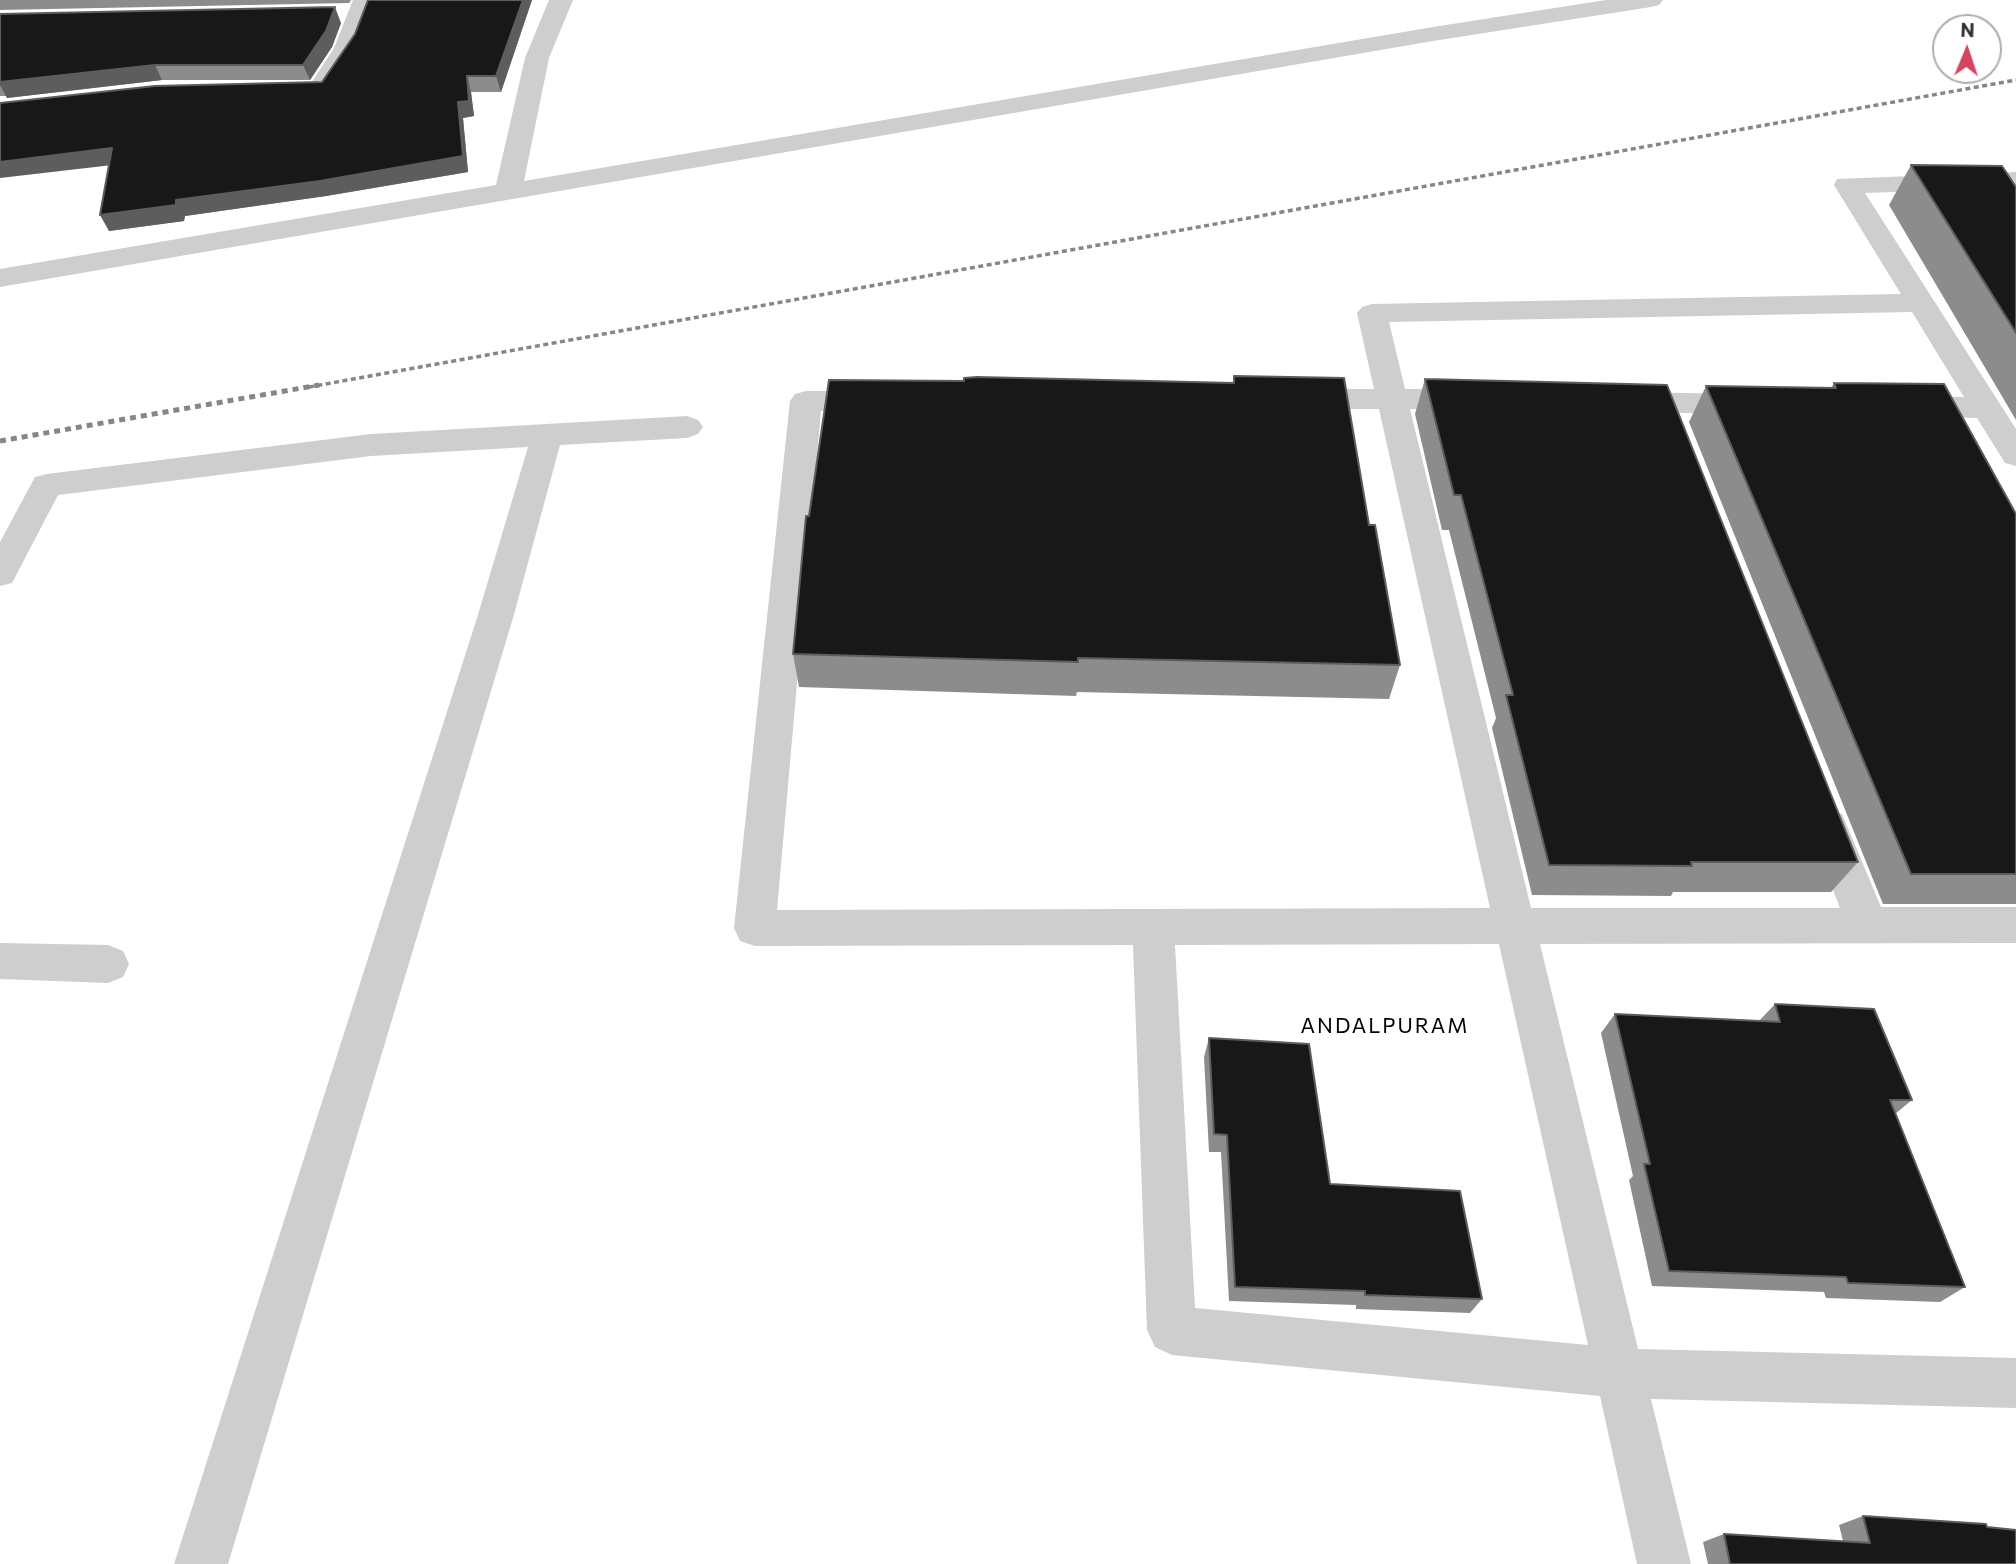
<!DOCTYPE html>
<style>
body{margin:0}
#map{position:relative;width:2016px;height:1564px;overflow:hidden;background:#fff;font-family:Commissioner,sans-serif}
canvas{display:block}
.north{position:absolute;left:1932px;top:14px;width:70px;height:70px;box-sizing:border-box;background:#fff;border:2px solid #adadad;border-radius:50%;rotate:2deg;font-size:19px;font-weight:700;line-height:28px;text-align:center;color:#313131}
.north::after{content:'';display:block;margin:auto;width:24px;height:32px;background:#d64560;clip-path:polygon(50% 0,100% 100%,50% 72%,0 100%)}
</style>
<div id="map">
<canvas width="2016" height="1564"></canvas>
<div class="north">N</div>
</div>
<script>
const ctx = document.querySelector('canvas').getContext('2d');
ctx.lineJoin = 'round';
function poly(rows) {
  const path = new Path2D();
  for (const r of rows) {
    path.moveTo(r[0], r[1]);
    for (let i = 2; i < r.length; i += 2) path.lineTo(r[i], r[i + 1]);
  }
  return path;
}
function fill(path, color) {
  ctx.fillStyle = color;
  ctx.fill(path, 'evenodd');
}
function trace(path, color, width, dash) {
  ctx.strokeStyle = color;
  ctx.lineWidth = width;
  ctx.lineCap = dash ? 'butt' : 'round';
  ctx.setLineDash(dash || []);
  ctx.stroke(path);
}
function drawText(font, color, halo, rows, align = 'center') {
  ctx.font = font + ' Commissioner,sans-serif';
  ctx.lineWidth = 7;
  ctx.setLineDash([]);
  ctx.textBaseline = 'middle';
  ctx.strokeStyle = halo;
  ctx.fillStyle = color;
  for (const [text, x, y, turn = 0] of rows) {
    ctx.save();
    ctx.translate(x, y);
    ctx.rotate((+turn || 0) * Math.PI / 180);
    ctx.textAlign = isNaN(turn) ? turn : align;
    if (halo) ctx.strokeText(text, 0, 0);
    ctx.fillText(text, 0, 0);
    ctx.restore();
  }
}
fill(poly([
 [353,0,377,0,358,48,330,93,321,96,312,93,308,88,334,48,353,0],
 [549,0,573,0,549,58,524,181,1433,27,1606,0,1663,0,1659,5,1651,7,1433,41,0,287,0,269,496,185,525,58,549,0],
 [2016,172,2016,188,1865,193,2016,429,2016,466,2005,463,1977,418,1905,416,1894,413,1889,406,1894,399,1905,396,1964,397,1912,312,1389,322,1405,389,1471,389,1482,392,1487,399,1482,406,1471,409,1410,409,1531,908,1840,908,1808,825,1814,814,1828,809,1842,814,1881,907,2016,907,2016,943,1540,944,1638,1349,2016,1358,2016,1408,1651,1399,1691,1564,1637,1564,1600,1396,1172,1355,1155,1347,1147,1330,1133,945,755,946,740,941,734,928,790,401,795,394,806,391,879,391,890,394,895,401,890,408,879,411,821,411,777,910,1490,908,1379,409,1296,409,1285,406,1280,399,1285,392,1296,389,1374,389,1357,313,1362,307,1372,304,1901,294,1834,185,1837,179,2016,172],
 [1499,944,1588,1345,1195,1308,1175,945,1499,944],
 [1622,392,1750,394,1761,397,1766,404,1761,411,1750,414,1622,412,1611,409,1606,402,1611,395,1622,392],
 [687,416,698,420,703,427,698,434,687,438,560,445,513,618,228,1564,174,1564,477,618,528,447,371,456,58,495,12,583,0,586,0,542,35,477,47,474,371,434,687,416],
 [0,943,108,945,123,951,129,964,123,977,108,983,0,979,0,943]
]), '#cecece');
trace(poly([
 [309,387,2016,80]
]), '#868686', 3.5, [5, 3.5]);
trace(poly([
 [0,441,319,385]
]), '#868686', 5, [6, 5]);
fill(poly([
 [0,0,351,0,349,3,0,10],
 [368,0,532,0,501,92,471,92,474,116,463,118,468,172,326,196,185,216,184,221,109,231,322,82,355,34],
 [0,14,341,23,332,47,310,80,162,80,7,98,6,96,0,96],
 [1911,165,2016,187,2016,420,1889,205],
 [1234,376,1369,525,1400,665,1389,699,1077,692,1076,696,799,687,793,654,809,516,964,381,1233,383],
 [1425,379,1858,862,1831,892,1673,892,1671,896,1532,895,1492,728,1496,718,1449,530,1442,530,1415,414],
 [1834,383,2016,514,2016,904,1883,904,1689,422,1706,386,1831,388],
 [1775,1004,1912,1100,1895,1114,1965,1287,1940,1302,1826,1298,1824,1292,1652,1286,1629,1180,1633,1176,1601,1033,1615,1014,1759,1021],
 [1209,1038,1330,1184,1482,1299,1470,1313,1356,1309,1356,1305,1229,1301,1221,1152,1209,1152,1204,1057],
 [1863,1516,1987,1527,2016,1564,1708,1564,1703,1542,1724,1534,1843,1541,1839,1525]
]), '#8c8c8c');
fill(poly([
 [523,0,532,0,501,92,496,76],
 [335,7,341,23,332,47,310,80,303,65],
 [155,65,162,80,7,98,0,85,0,82],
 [467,76,471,92,474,116,463,118,468,172,326,196,185,216,184,221,109,231,100,215,458,102],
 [112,148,121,164,0,178,0,162]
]), '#5d5d5d');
const building = poly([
 [368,0,523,0,496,76,467,76,469,101,458,102,463,156,320,181,176,200,176,205,100,215,112,148,0,162,0,103,155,86,322,82,355,34,368,0],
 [335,7,326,31,303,65,155,65,0,82,0,14,335,7],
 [1911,165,2002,166,2016,187,2016,333,1911,165],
 [1234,376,1344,378,1369,525,1375,525,1400,665,1078,658,1078,662,793,654,806,516,809,516,829,380,964,381,964,378,977,377,1234,383,1234,376],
 [1425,379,1667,385,1858,862,1691,862,1692,866,1549,865,1506,695,1513,695,1461,495,1454,495,1425,379],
 [1834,383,1944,384,2016,514,2016,874,1911,874,1706,386,1836,388,1834,383],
 [1775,1004,1874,1009,1912,1100,1890,1100,1965,1287,1848,1283,1846,1277,1669,1271,1644,1164,1650,1164,1615,1014,1780,1022,1775,1004],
 [1209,1038,1309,1044,1330,1184,1460,1191,1482,1299,1365,1295,1365,1291,1235,1287,1227,1135,1214,1134,1209,1038],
 [1863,1516,1986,1524,1987,1527,2016,1530,2016,1564,1730,1564,1724,1534,1870,1543,1863,1516]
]);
fill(building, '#181818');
trace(building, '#5d5d5d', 2);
ctx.letterSpacing = '2px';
drawText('21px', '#000', '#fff', [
 ["ANDALPURAM",1385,1026]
]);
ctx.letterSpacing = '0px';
</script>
